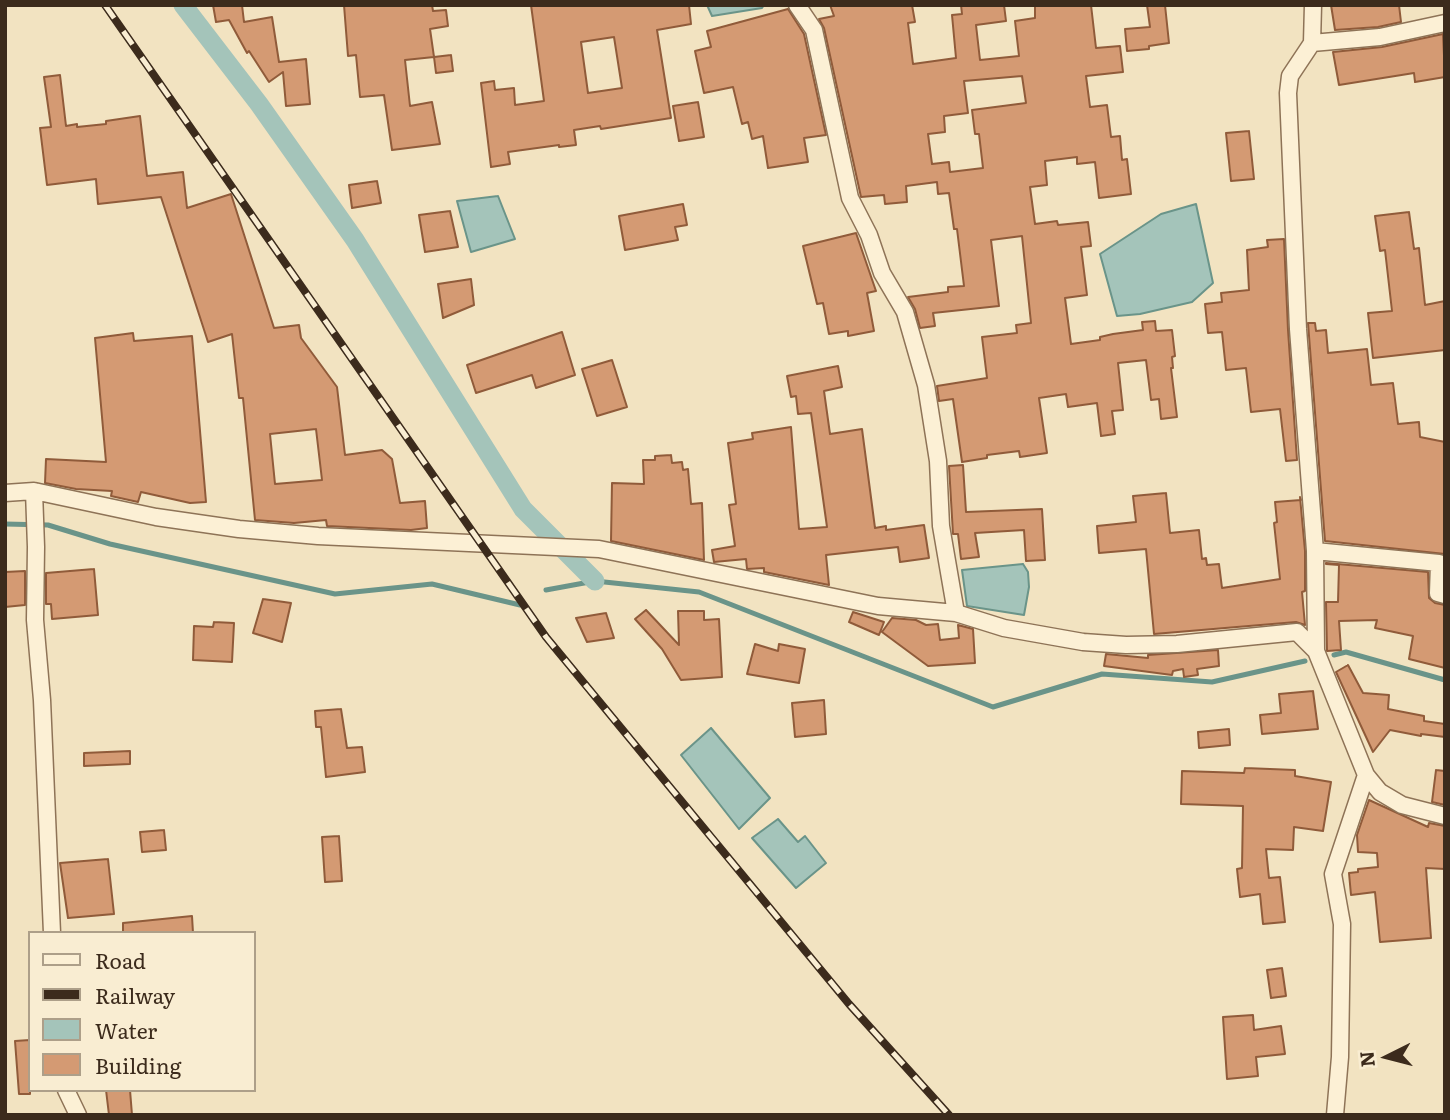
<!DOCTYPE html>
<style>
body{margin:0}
#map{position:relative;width:1450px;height:1120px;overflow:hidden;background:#f2e3c1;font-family:Literata,serif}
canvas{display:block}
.frame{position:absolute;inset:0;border:7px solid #3c2b1c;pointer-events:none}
.legend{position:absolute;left:28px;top:931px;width:228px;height:161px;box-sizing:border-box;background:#f9edd2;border:2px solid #ad9f89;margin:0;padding:9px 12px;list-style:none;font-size:21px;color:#3c2b1c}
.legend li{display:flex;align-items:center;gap:14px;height:35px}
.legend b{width:35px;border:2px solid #ad9f89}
.north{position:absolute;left:1352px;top:1022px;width:70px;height:70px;-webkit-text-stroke:5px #f9edd2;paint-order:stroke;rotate:264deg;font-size:19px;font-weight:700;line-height:28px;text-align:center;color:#3c2b1c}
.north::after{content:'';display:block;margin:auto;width:24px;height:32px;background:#3c2b1c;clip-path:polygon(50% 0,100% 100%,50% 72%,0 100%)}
</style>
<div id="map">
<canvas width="1450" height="1120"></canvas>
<div class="frame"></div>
<ul class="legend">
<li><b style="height:9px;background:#fcf0d5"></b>Road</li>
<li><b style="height:9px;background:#3c2b1c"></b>Railway</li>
<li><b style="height:19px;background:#a4c4ba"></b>Water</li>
<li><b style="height:19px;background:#d49a73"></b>Building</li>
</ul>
<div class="north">N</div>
</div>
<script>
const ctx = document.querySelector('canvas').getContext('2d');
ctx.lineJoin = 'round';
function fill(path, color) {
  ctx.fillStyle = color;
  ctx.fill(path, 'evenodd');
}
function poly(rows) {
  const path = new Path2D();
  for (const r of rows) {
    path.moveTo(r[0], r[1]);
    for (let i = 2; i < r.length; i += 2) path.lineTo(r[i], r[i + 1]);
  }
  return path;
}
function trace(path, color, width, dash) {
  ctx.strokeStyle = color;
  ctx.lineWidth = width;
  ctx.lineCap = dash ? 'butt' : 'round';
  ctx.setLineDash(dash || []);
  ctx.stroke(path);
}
const water = poly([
 [707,5,764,5,762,8,712,16,707,5],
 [498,196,515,239,471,252,457,201,498,196],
 [1196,204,1213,283,1192,302,1140,314,1117,316,1100,254,1161,214,1196,204],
 [1023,564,1028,572,1029,587,1024,615,967,606,962,570,1023,564],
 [711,728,770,798,739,829,681,755,711,728],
 [778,819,798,842,805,836,826,863,796,888,752,838,778,819]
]);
fill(water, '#a4c4ba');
trace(water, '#6a9489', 2);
trace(poly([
 [5,524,48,525,110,544,335,594,432,584,520,605],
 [546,590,595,581,699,592,993,707,1102,674,1212,682,1305,661],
 [1334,655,1346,652,1445,680]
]), '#6a9489', 5);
trace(poly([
 [183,5,259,104,355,240,523,509,595,581]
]), '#a4c4ba', 19);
const building = poly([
 [213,5,242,5,244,22,272,17,279,62,306,59,310,104,286,106,283,72,269,82,249,51,247,53,229,20,216,22,213,5],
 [344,5,432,5,433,11,446,10,448,26,430,29,434,57,405,60,410,106,432,102,440,144,392,150,384,95,360,97,356,55,348,56,344,5],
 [531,5,689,5,691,24,657,30,671,118,601,129,600,126,574,130,576,145,559,147,559,145,508,152,510,164,491,167,481,83,494,81,495,90,514,88,515,105,544,101,531,5],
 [614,37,622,88,588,93,581,42,614,37],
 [830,5,912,5,915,22,908,23,913,64,956,58,952,15,962,14,961,5,1004,5,1006,21,976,25,980,60,1019,56,1015,21,1035,18,1035,5,1091,5,1096,48,1120,46,1123,72,1086,76,1090,107,1107,105,1111,137,1120,136,1122,160,1127,159,1131,194,1099,198,1095,162,1077,164,1077,157,1045,161,1047,185,1030,187,1035,224,1057,221,1058,225,1088,222,1091,246,1081,247,1087,295,1065,298,1071,344,1100,340,1100,337,1113,334,1143,330,1142,322,1155,321,1156,331,1172,330,1175,356,1172,357,1173,368,1171,368,1177,417,1161,419,1159,399,1151,400,1146,360,1118,363,1123,410,1112,411,1115,434,1101,436,1097,403,1068,407,1066,394,1039,398,1047,453,1020,457,1019,451,987,455,987,458,962,462,953,399,939,401,937,386,987,378,982,337,1017,333,1016,325,1031,323,1022,236,991,240,999,306,933,313,935,326,920,328,915,309,908,297,948,292,948,287,964,286,957,229,954,229,949,193,938,194,937,182,906,186,907,202,885,204,884,195,861,197,824,28,819,19,834,16,830,5],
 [1022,76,1026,103,972,110,975,134,979,134,983,168,950,172,949,162,932,164,928,134,945,132,944,116,968,113,964,81,1022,76],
 [1147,5,1165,5,1169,43,1149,46,1149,49,1127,51,1125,29,1150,27,1147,5],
 [1331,5,1399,5,1401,22,1378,27,1335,30,1331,5],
 [788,9,804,34,826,135,804,138,808,162,768,168,763,136,752,139,748,122,742,124,733,87,704,93,695,51,711,47,707,31,788,9],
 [1443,34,1445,77,1415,82,1414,73,1339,85,1333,52,1382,47,1443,34],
 [451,55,453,71,436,73,434,57,451,55],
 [60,75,66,126,77,124,77,127,106,124,106,121,140,116,147,176,183,172,187,208,231,194,274,328,299,325,301,338,337,387,345,455,382,450,392,459,400,503,425,501,427,528,411,530,327,526,326,520,294,523,255,520,243,398,239,398,232,334,208,342,161,197,98,204,96,179,47,185,40,128,51,127,44,77,60,75],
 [316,429,322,480,275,484,270,434,316,429],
 [698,102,704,137,679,141,673,106,698,102],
 [1249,131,1254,179,1231,181,1226,133,1249,131],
 [377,181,381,203,352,208,349,185,377,181],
 [683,204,687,225,675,227,678,240,625,250,619,216,683,204],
 [450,211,458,247,425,252,419,215,450,211],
 [1409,212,1414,249,1419,248,1425,305,1445,301,1445,350,1373,358,1368,313,1392,311,1385,250,1380,251,1375,216,1409,212],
 [856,233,876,291,867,293,874,331,848,336,848,331,829,334,823,303,817,304,803,246,856,233],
 [1284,239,1288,330,1297,460,1286,461,1280,409,1251,412,1246,368,1226,370,1222,332,1208,333,1205,304,1222,302,1221,293,1249,290,1247,250,1268,247,1267,240,1284,239],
 [471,279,474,305,443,318,438,284,471,279],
 [1308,323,1315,323,1316,331,1326,330,1328,353,1367,349,1371,385,1393,383,1398,424,1419,422,1420,437,1445,442,1445,554,1325,541,1308,323],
 [562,332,575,375,536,388,532,375,476,393,467,365,562,332],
 [133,333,134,341,192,336,206,502,190,503,141,492,138,502,111,496,112,491,76,489,45,483,46,459,106,462,95,338,133,333],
 [612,360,627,407,597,416,582,369,612,360],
 [838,366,842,387,824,391,830,434,862,429,875,528,886,526,886,530,924,525,929,558,900,562,898,547,826,555,829,585,764,572,764,568,747,569,746,559,714,562,712,550,735,546,729,505,736,504,728,443,753,439,752,433,791,427,799,529,827,527,811,413,798,414,796,396,791,397,787,376,838,366],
 [671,455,672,463,682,462,683,470,688,469,691,504,702,503,704,560,611,541,612,483,644,484,643,460,655,460,655,456,671,455],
 [963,465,966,512,1042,509,1045,560,1026,561,1024,530,975,533,979,557,961,559,958,534,953,534,949,466,963,465],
 [1166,493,1170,533,1199,530,1202,559,1206,558,1207,565,1219,564,1222,588,1280,579,1274,523,1277,522,1275,502,1301,500,1300,497,1305,551,1305,591,1302,592,1305,625,1296,622,1154,634,1146,549,1099,553,1097,526,1136,522,1133,496,1166,493],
 [1326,563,1428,572,1429,598,1435,603,1445,605,1445,668,1409,659,1413,636,1375,628,1377,620,1339,621,1341,650,1327,651,1326,602,1338,602,1339,565,1326,564,1326,563],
 [94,569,98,615,52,619,51,604,46,604,46,573,94,569],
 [25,571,25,605,5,607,5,572,25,571],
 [263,599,291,603,282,642,253,633,263,599],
 [646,610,679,645,678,611,704,611,704,620,719,619,722,677,681,680,662,649,635,619,646,610],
 [853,612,884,622,879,635,849,622,853,612],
 [606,613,614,638,587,642,576,618,606,613],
 [892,618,916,620,926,625,938,624,940,640,959,638,958,625,973,629,975,663,928,666,882,632,892,618],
 [214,622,234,623,232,662,193,660,194,626,213,627,214,622],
 [755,644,778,651,779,644,805,649,799,683,747,674,755,644],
 [1218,650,1219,666,1197,669,1198,675,1184,677,1183,669,1173,671,1172,675,1104,666,1106,654,1148,658,1148,655,1218,650],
 [1348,665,1363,693,1389,695,1388,709,1424,716,1424,721,1445,724,1445,737,1421,734,1421,736,1390,730,1373,752,1336,672,1348,665],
 [1313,691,1318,729,1262,734,1260,715,1281,713,1279,694,1313,691],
 [824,700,826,734,795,737,792,703,824,700],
 [341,709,347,748,362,747,365,772,326,777,321,727,316,727,315,711,341,709],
 [1229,729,1230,745,1199,748,1198,732,1229,729],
 [130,751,130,764,84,766,84,753,130,751],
 [1245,768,1295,770,1295,776,1331,782,1323,831,1294,827,1293,850,1266,849,1269,878,1280,877,1285,922,1263,924,1260,894,1240,897,1237,869,1242,868,1243,806,1181,804,1182,771,1244,773,1245,768],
 [1436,770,1445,771,1445,805,1432,802,1436,770],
 [1369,800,1428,827,1429,823,1445,826,1445,869,1426,868,1431,938,1380,942,1375,892,1351,895,1349,873,1358,872,1358,869,1378,867,1377,853,1358,852,1357,835,1369,800],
 [164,830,166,850,142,852,140,832,164,830],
 [339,836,342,881,325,882,322,837,339,836],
 [108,859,114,914,68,918,60,863,108,859],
 [192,916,193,933,123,933,123,923,192,916],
 [1282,968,1286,996,1271,998,1267,970,1282,968],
 [1253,1015,1254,1030,1281,1026,1285,1054,1256,1057,1258,1076,1227,1079,1223,1017,1253,1015],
 [30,1040,30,1094,19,1094,15,1041,30,1040],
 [106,1090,130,1090,132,1115,109,1115,106,1090]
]);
fill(building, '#d49a73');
trace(building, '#905b3a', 2);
const street = poly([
 [797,5,814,30,850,198,869,235,882,273,905,312,926,385,938,461,941,526,956,613,1004,628,1083,642,1126,645,1177,644,1297,632,1316,651,1315,551,1298,329,1288,93,1290,76,1312,43,1313,5],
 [1312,43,1380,37,1445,23],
 [34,491,36,547,35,620,42,700,52,933],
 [5,493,34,491,156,517,239,529,318,536,599,549,878,606,956,613],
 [1315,551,1439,563,1438,593,1445,595],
 [1316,651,1366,775,1380,792,1402,805,1445,816],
 [66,1090,78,1115],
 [1335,1115,1340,1057,1342,924,1333,874,1366,775]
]);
trace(street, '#8e7357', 19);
trace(street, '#fcf0d5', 16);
const rail = poly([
 [105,5,546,637,849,1004,949,1115]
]);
trace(rail, '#3c2b1c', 8);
trace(rail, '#f9edd2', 5, [16]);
</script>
